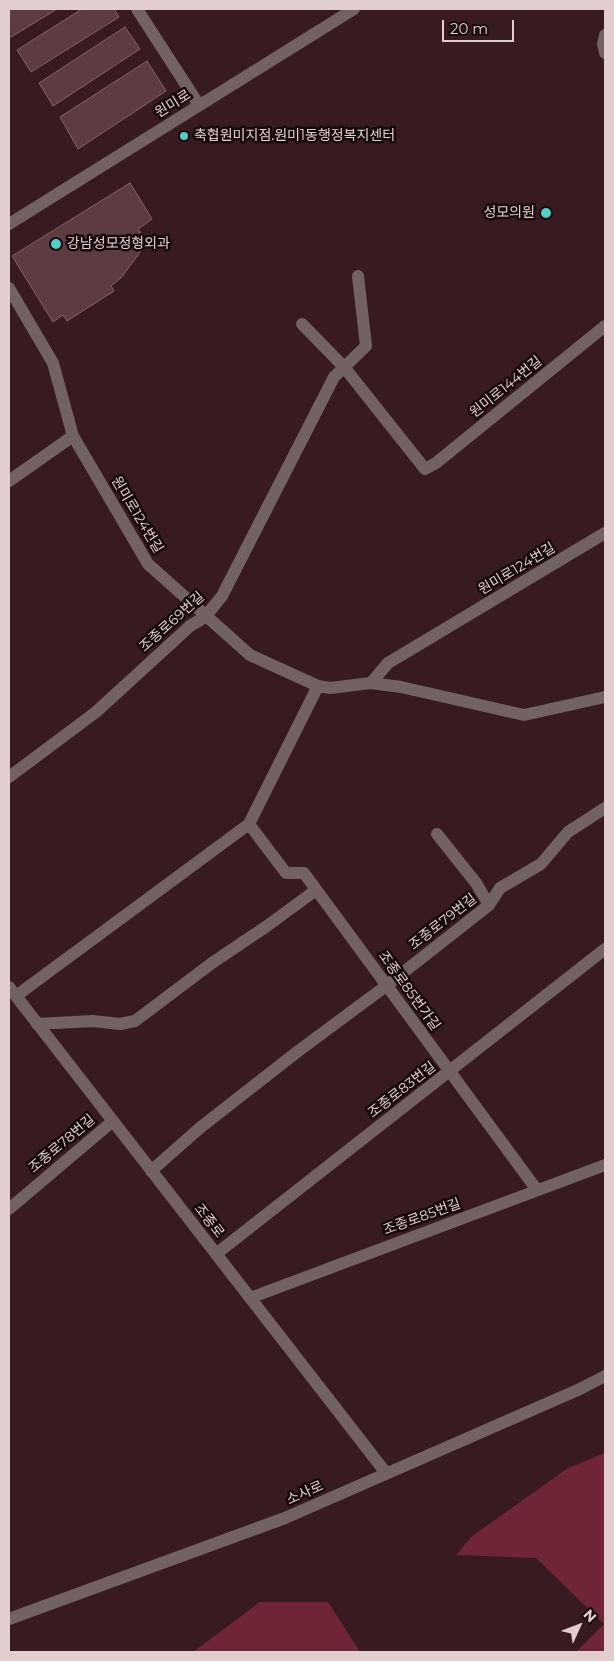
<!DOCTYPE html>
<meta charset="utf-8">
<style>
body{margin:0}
#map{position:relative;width:614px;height:1661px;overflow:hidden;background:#381b20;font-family:Montserrat,sans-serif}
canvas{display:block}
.frame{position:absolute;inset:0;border:10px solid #e2cdcf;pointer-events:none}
.north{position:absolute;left:554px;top:1601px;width:50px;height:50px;-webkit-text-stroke:4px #170a0c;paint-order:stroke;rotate:47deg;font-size:14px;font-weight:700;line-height:20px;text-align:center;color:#e2cdcf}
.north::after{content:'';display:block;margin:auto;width:18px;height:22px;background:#e2cdcf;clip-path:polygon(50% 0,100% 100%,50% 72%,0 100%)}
.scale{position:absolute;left:442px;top:20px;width:72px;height:22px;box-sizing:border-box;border:2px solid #e2cdcf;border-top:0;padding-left:6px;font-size:15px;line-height:18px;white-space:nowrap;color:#e2cdcf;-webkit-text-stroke:4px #170a0c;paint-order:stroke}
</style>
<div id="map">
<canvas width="614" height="1661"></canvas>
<div class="frame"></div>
<div class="north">N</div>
<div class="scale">20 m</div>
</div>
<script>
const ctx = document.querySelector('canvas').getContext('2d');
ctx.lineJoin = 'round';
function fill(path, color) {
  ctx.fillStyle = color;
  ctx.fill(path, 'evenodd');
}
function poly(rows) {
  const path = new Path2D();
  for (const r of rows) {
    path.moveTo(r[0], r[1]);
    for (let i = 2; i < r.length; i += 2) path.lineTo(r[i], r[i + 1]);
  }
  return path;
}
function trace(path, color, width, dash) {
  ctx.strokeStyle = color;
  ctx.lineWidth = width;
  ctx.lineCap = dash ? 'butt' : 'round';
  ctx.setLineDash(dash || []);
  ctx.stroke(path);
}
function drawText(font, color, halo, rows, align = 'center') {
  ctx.font = font + ' Montserrat,"Noto Sans KR",sans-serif';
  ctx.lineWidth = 5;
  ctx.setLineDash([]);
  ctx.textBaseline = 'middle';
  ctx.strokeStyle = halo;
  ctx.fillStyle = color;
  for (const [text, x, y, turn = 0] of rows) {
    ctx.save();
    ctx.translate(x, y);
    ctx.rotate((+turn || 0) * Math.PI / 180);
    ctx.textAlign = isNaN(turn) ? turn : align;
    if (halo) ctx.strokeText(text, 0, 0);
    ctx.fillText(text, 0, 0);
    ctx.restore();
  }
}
fill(poly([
 [605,1453,605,1652,576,1652,604,1624,536,1558,456,1555,471,1537,568,1468],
 [260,1602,328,1602,360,1652,193,1652]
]), '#702537');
const building = poly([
 [10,9,57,9,11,37,9,35,10,9],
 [82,9,114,9,119,17,31,72,17,50,82,9],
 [125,27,140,49,53,106,39,83,125,27],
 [147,61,166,91,78,149,60,117,147,61],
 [130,183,152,219,138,229,147,243,121,278,111,286,114,291,67,321,63,315,53,322,12,256,130,183]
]);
fill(building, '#5d3c41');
trace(building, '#866267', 1);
trace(poly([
 [137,9,199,105],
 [605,35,603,44,605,53],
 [9,224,354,9],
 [9,288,53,363,73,436,148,564,250,655,318,686,330,688,371,683,401,687,524,715,605,697],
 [302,324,344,367,425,469,436,463,605,326],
 [9,481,73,436],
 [371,683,388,663,605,533],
 [9,777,96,712,190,626,205,617,222,596,334,377,366,346,358,276],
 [249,824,286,873,304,873,537,1190],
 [437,834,476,883,489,905],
 [9,987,386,1473],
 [16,996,249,824,318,686],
 [37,1024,93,1021,120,1024,135,1021,212,963,267,926,316,890],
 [151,1171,201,1127,297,1052,386,986,489,905,500,888,541,864,568,832,605,808],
 [9,1209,113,1121],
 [216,1254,605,949],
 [250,1298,605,1165],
 [9,1619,285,1518,580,1389,605,1376]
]), '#736264', 12);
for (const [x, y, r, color] of [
 [184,136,5,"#55cec6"],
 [546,213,6,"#55cec6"],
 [56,244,6,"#55cec6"]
]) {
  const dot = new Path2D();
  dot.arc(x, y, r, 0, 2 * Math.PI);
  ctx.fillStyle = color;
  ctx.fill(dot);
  trace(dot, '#170a0c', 2);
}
drawText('14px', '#e2cdcf', '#170a0c', [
 ["원미로",173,104,-32],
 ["원미로144번길",506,387,-39],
 ["원미로124번길",137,515,59],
 ["원미로124번길",517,569,-31],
 ["조종로69번길",172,622,-42],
 ["조종로79번길",443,922,-38],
 ["조종로85번가길",409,991,54],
 ["조종로83번길",402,1090,-38],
 ["조종로78번길",62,1144,-40],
 ["조종로85번길",422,1217,-20],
 ["조종로",209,1221,52],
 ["소사로",305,1493,-24]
]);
drawText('14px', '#e2cdcf', '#170a0c', [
 ["축협원미지점.원미1동행정복지센터",194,136],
 ["성모의원",535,213,"right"],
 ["강남성모정형외과",67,244]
], 'left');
</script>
